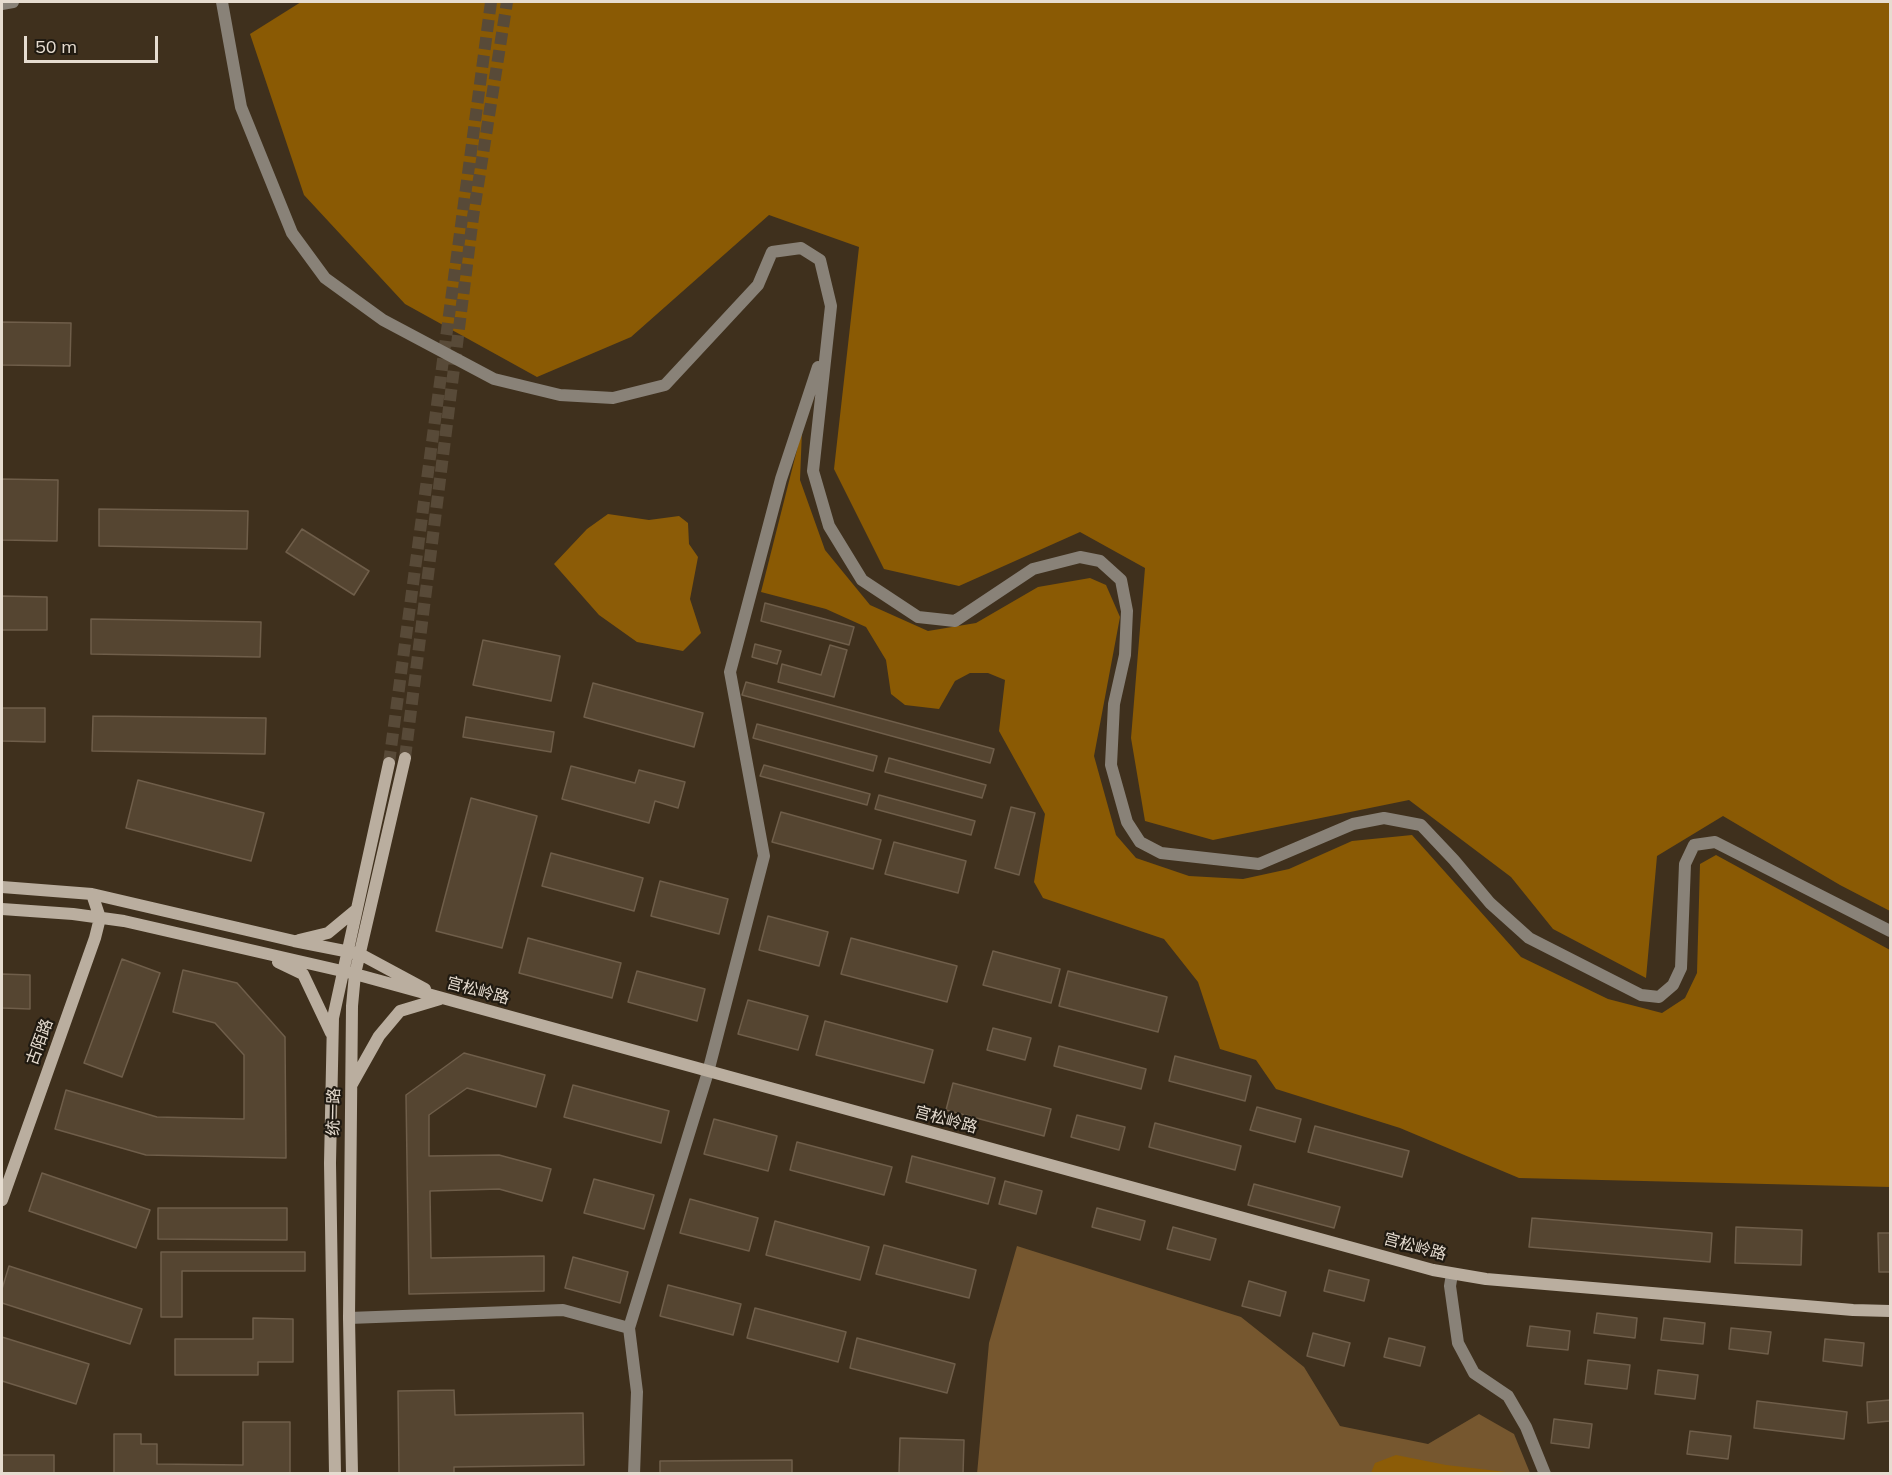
<!DOCTYPE html>
<meta charset="utf-8">
<style>
body{margin:0}
#map{position:relative;width:1892px;height:1475px;overflow:hidden;background:#3f301d;font-family:Mulish,sans-serif}
canvas{display:block}
.frame{position:absolute;inset:0;border:3px solid #e6dcd0;pointer-events:none}
.scale{position:absolute;left:24px;top:36px;width:134px;height:27px;box-sizing:border-box;border:3px solid #e6dcd0;border-top:0;padding-left:8px;font-size:18px;line-height:21px;white-space:nowrap;color:#e6dcd0;-webkit-text-stroke:4px #201a11;paint-order:stroke}
</style>
<div id="map">
<canvas width="1892" height="1475"></canvas>
<div class="frame"></div>
<div class="scale">50 m</div>
</div>
<script>
const ctx = document.querySelector('canvas').getContext('2d');
ctx.lineJoin = 'round';
function fill(path, color) {
  ctx.fillStyle = color;
  ctx.fill(path, 'evenodd');
}
function poly(rows) {
  const path = new Path2D();
  for (const r of rows) {
    path.moveTo(r[0], r[1]);
    for (let i = 2; i < r.length; i += 2) path.lineTo(r[i], r[i + 1]);
  }
  return path;
}
function trace(path, color, width, dash) {
  ctx.strokeStyle = color;
  ctx.lineWidth = width;
  ctx.lineCap = dash ? 'butt' : 'round';
  ctx.setLineDash(dash || []);
  ctx.stroke(path);
}
function drawText(font, color, halo, rows, align = 'center') {
  ctx.font = font + ' Mulish,"Noto Sans SC",sans-serif';
  ctx.lineWidth = 4.5;
  ctx.setLineDash([]);
  ctx.textBaseline = 'middle';
  ctx.strokeStyle = halo;
  ctx.fillStyle = color;
  for (const [text, x, y, turn = 0] of rows) {
    ctx.save();
    ctx.translate(x, y);
    ctx.rotate((+turn || 0) * Math.PI / 180);
    ctx.textAlign = isNaN(turn) ? turn : align;
    if (halo) ctx.strokeText(text, 0, 0);
    ctx.fillText(text, 0, 0);
    ctx.restore();
  }
}
fill(poly([
 [1017,1246,1241,1317,1304,1367,1340,1426,1428,1444,1479,1414,1514,1434,1530,1473,977,1474,989,1343]
]), '#76572f');
fill(poly([
 [301,2,1890,2,1890,911,1840,885,1723,816,1657,856,1646,978,1553,929,1511,877,1409,800,1213,840,1145,821,1131,738,1145,568,1080,532,959,586,884,569,834,469,859,247,769,215,631,337,537,377,405,304,304,195,250,34],
 [802,430,800,480,825,550,870,605,928,631,976,623,1038,587,1090,578,1106,585,1120,617,1094,756,1116,835,1136,858,1189,876,1243,879,1289,869,1352,841,1412,835,1521,957,1608,999,1662,1013,1685,998,1697,973,1700,864,1716,855,1890,950,1890,1187,1519,1178,1400,1128,1276,1089,1256,1060,1220,1049,1198,982,1164,939,1043,898,1034,882,1045,814,999,731,1005,680,988,673,970,673,955,681,939,709,905,705,891,694,886,660,866,627,826,609,761,592]
]), '#8a5a04');
fill(poly([
 [608,514,649,520,679,516,688,523,689,544,698,557,690,599,701,633,683,651,637,642,599,615,554,564,587,529],
 [1396,1455,1446,1465,1506,1472,1506,1473,1371,1473,1375,1463]
]), '#8c5c07');
const building = poly([
 [2,322,71,323,70,366,2,365,2,322],
 [2,479,58,480,57,541,2,540,2,479],
 [99,509,248,511,247,549,99,546,99,509],
 [302,529,369,571,354,595,286,552,302,529],
 [2,596,47,597,47,630,2,630,2,596],
 [765,603,854,627,849,645,761,621,765,603],
 [91,619,261,622,260,657,91,654,91,619],
 [483,640,560,656,551,701,473,685,483,640],
 [755,644,781,651,777,664,752,657,755,644],
 [830,645,847,650,834,697,778,682,782,664,821,675,830,645],
 [746,682,994,749,990,763,742,695,746,682],
 [593,683,703,713,694,747,584,717,593,683],
 [2,708,45,708,45,742,2,741,2,708],
 [93,716,266,718,265,754,92,751,93,716],
 [466,717,554,732,551,752,463,737,466,717],
 [757,724,877,756,873,771,753,738,757,724],
 [889,758,986,785,982,798,885,772,889,758],
 [764,765,870,794,867,805,760,776,764,765],
 [571,766,635,783,639,770,685,782,678,808,655,801,649,823,562,799,571,766],
 [138,780,264,813,251,861,126,828,138,780],
 [879,795,975,821,971,835,875,809,879,795],
 [471,798,537,816,502,948,436,931,471,798],
 [1011,807,1035,813,1019,875,995,868,1011,807],
 [781,812,881,840,873,869,772,842,781,812],
 [894,842,966,861,958,893,885,874,894,842],
 [551,853,643,878,634,911,542,886,551,853],
 [660,881,728,899,719,934,651,916,660,881],
 [768,916,828,932,819,966,759,950,768,916],
 [528,938,621,963,612,998,519,973,528,938],
 [851,938,957,966,947,1002,841,974,851,938],
 [993,951,1060,969,1051,1003,983,985,993,951],
 [122,959,160,973,122,1077,84,1063,122,959],
 [183,970,237,983,285,1037,286,1158,146,1155,55,1129,66,1090,157,1117,244,1119,244,1055,215,1023,173,1012,183,970],
 [637,971,705,989,697,1021,628,1002,637,971],
 [1068,971,1167,997,1158,1032,1059,1006,1068,971],
 [2,974,30,975,30,1009,2,1008,2,974],
 [748,1000,808,1016,798,1050,738,1034,748,1000],
 [825,1021,933,1050,924,1083,816,1055,825,1021],
 [993,1028,1031,1038,1025,1060,987,1050,993,1028],
 [1059,1046,1146,1069,1141,1089,1054,1066,1059,1046],
 [464,1053,545,1075,536,1107,467,1088,429,1115,429,1156,499,1155,551,1169,542,1201,499,1189,430,1191,431,1258,544,1256,544,1291,409,1294,406,1095,464,1053],
 [1175,1056,1251,1076,1245,1101,1169,1081,1175,1056],
 [953,1083,1051,1109,1044,1136,946,1110,953,1083],
 [573,1085,669,1111,661,1143,564,1117,573,1085],
 [1257,1107,1301,1119,1295,1142,1250,1130,1257,1107],
 [1077,1115,1125,1127,1119,1150,1071,1137,1077,1115],
 [714,1119,777,1136,768,1171,704,1154,714,1119],
 [1155,1123,1241,1146,1235,1170,1149,1147,1155,1123],
 [1315,1126,1409,1151,1402,1177,1308,1152,1315,1126],
 [797,1142,892,1167,884,1195,790,1170,797,1142],
 [912,1156,995,1178,988,1204,906,1182,912,1156],
 [42,1173,150,1210,136,1248,29,1211,42,1173],
 [594,1179,654,1195,644,1229,584,1213,594,1179],
 [1005,1181,1042,1191,1036,1214,999,1204,1005,1181],
 [1254,1184,1340,1207,1334,1228,1248,1205,1254,1184],
 [690,1199,758,1218,749,1251,680,1233,690,1199],
 [158,1208,287,1208,287,1240,158,1239,158,1208],
 [1097,1208,1145,1221,1140,1240,1092,1227,1097,1208],
 [1532,1218,1712,1233,1710,1262,1529,1247,1532,1218],
 [775,1221,869,1247,860,1280,766,1255,775,1221],
 [1173,1227,1216,1239,1210,1260,1167,1249,1173,1227],
 [1736,1227,1802,1230,1801,1265,1735,1263,1736,1227],
 [1878,1233,1890,1233,1890,1272,1879,1272,1878,1233],
 [884,1245,976,1270,969,1298,876,1274,884,1245],
 [161,1252,305,1252,305,1271,182,1271,182,1317,161,1317,161,1252],
 [573,1257,628,1272,620,1303,565,1288,573,1257],
 [9,1266,142,1309,130,1344,2,1303,2,1289,9,1266],
 [1329,1270,1369,1280,1364,1301,1324,1291,1329,1270],
 [1249,1281,1286,1292,1280,1316,1242,1306,1249,1281],
 [668,1285,741,1304,733,1335,660,1316,668,1285],
 [755,1308,846,1332,838,1362,747,1338,755,1308],
 [1597,1313,1637,1318,1635,1338,1594,1333,1597,1313],
 [253,1318,293,1319,293,1362,258,1362,258,1375,175,1375,175,1339,253,1339,253,1318],
 [1664,1318,1705,1323,1703,1344,1661,1340,1664,1318],
 [1530,1326,1570,1331,1568,1350,1527,1346,1530,1326],
 [1731,1328,1771,1332,1768,1354,1729,1349,1731,1328],
 [1313,1333,1350,1343,1344,1366,1307,1356,1313,1333],
 [2,1337,89,1364,76,1404,2,1381,2,1337],
 [857,1338,955,1364,947,1393,850,1368,857,1338],
 [1389,1338,1425,1347,1420,1366,1384,1357,1389,1338],
 [1825,1339,1864,1343,1862,1366,1823,1361,1825,1339],
 [1588,1360,1630,1365,1627,1389,1585,1384,1588,1360],
 [1658,1370,1698,1375,1695,1399,1655,1394,1658,1370],
 [454,1390,455,1415,583,1413,584,1465,454,1467,454,1474,399,1474,398,1391,454,1390],
 [1890,1400,1890,1421,1868,1423,1867,1402,1890,1400],
 [1757,1401,1847,1412,1844,1439,1754,1428,1757,1401],
 [1554,1419,1592,1424,1589,1448,1551,1443,1554,1419],
 [243,1422,290,1422,290,1474,114,1474,114,1434,141,1434,141,1444,157,1444,157,1464,243,1465,243,1422],
 [1690,1431,1731,1436,1728,1459,1687,1454,1690,1431],
 [900,1438,964,1440,963,1474,899,1474,900,1438],
 [2,1455,54,1455,54,1474,2,1474,2,1455],
 [792,1460,792,1474,660,1474,660,1461,792,1460]
]);
fill(building, '#554531');
trace(building, '#6f5e4a', 1.5);
trace(poly([
 [405,758,473,217,507,2],
 [389,763,491,2]
]), '#584a38', 12, [12, 6]);
trace(poly([
 [222,2,241,107,292,233,325,278,383,320,494,379,560,395,613,398,665,385,758,285,772,252,801,248,820,260,831,306,813,471,829,526,862,580,918,617,955,621,1033,569,1080,557,1100,561,1121,580,1127,611,1125,655,1114,704,1111,765,1127,822,1140,842,1161,853,1259,864,1353,824,1384,818,1421,825,1454,860,1490,903,1529,938,1641,995,1659,997,1673,985,1681,968,1685,864,1694,845,1715,842,1890,931],
 [2,4,13,2],
 [1452,1274,1450,1286,1458,1343,1474,1373,1508,1396,1526,1427,1545,1474],
 [349,1318,563,1310,629,1328],
 [634,1474,637,1392,629,1328,708,1072,764,856,730,672,781,479,818,367]
]), '#898278', 12);
trace(poly([
 [2,887,92,894,294,941,360,954,425,989],
 [2,909,73,914,124,921,355,974,1433,1270,1486,1279,1853,1310,1890,1311],
 [299,940,328,933,357,909],
 [278,962,303,974,331,1033],
 [352,1084,379,1036,400,1011,440,999],
 [2,1200,95,938,100,918,92,894],
 [335,1474,330,1163,333,1018,389,763],
 [352,1474,349,1318,352,1006,355,974,405,758]
]), '#baae9f', 12);
drawText('16px', '#e6dcd0', '#201a11', [
 ["宫松岭路",478,991,15],
 ["古陌路",40,1042,-70],
 ["统一路",334,1112,-89],
 ["宫松岭路",946,1120,15],
 ["宫松岭路",1415,1247,15]
]);
</script>
